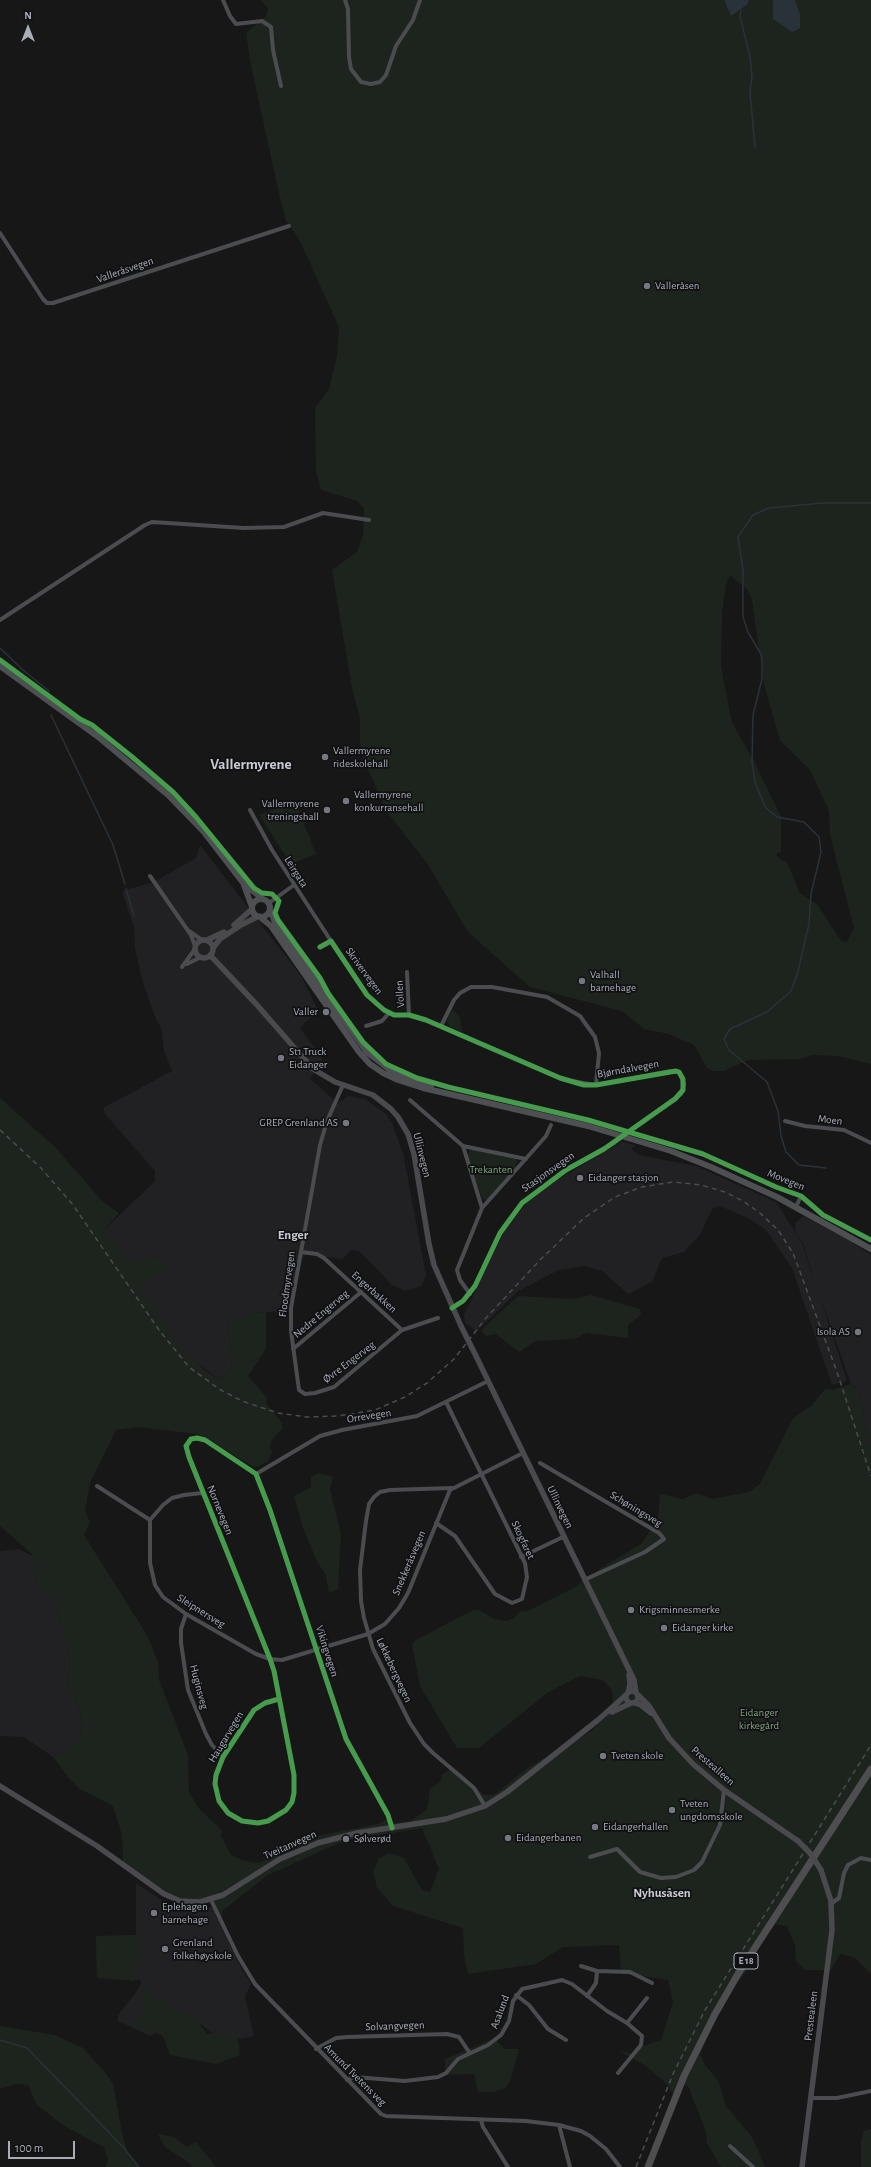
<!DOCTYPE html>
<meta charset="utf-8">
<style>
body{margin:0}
#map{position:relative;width:871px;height:2167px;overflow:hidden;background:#171717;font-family:"Alegreya Sans",sans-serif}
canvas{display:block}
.north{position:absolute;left:8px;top:8px;width:40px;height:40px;-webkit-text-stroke:3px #111113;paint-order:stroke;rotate:0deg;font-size:11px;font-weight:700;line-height:16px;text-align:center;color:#a8adb8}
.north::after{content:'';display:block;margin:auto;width:14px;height:18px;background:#a8adb8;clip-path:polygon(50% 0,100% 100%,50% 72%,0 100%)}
.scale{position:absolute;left:8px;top:2141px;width:67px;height:18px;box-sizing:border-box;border:2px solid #a8adb8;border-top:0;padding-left:5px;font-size:12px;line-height:14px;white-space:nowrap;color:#a8adb8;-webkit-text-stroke:3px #111113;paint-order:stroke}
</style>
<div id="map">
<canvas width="871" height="2167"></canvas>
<div class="north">N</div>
<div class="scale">100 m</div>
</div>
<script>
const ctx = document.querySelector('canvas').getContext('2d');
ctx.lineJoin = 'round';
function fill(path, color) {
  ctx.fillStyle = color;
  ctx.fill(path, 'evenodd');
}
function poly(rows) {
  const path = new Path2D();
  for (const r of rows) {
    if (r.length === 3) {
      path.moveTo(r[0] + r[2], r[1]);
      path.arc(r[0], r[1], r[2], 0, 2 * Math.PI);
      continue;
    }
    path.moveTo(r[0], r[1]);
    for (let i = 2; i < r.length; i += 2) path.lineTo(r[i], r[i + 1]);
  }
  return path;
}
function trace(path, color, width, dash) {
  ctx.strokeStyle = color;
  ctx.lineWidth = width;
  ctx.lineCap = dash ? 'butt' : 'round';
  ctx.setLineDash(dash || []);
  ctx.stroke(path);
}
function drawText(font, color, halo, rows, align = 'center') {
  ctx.font = font + ' "Alegreya Sans",sans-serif';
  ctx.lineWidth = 3.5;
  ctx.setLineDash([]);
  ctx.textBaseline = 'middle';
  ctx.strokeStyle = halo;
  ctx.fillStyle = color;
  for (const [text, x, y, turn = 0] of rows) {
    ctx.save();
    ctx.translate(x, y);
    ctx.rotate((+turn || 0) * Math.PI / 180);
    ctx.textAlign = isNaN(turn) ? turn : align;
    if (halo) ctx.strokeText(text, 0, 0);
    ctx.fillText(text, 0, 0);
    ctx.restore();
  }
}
fill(poly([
 [200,845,301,976,318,1010,300,1028,323,1059,310,1079,338,1103,348,1096,365,1099,386,1114,392,1123,403,1153,426,1275,422,1286,405,1291,392,1285,359,1251,351,1250,342,1259,314,1255,305,1255,302,1260,292,1310,255,1313,228,1322,232,1369,220,1380,190,1357,169,1331,142,1290,141,1285,149,1278,166,1270,158,1258,151,1257,135,1265,102,1232,155,1181,155,1171,105,1114,103,1108,172,1071,164,1051,161,1027,157,1022,143,983,135,948,134,927,122,891,154,882,196,858],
 [620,1141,635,1145,631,1149,639,1155,696,1166,776,1202,802,1243,816,1286,803,1243,795,1231,796,1222,804,1216,848,1240,871,1255,871,1444,867,1435,859,1391,851,1384,819,1293,847,1381,832,1385,792,1268,766,1230,750,1219,720,1206,712,1209,700,1235,684,1252,662,1258,652,1282,628,1294,602,1271,584,1266,559,1270,518,1291,477,1331,465,1323,464,1315,504,1232,529,1200,559,1179,620,1143],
 [19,1549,33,1556,35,1581,55,1602,70,1656,68,1688,77,1700,82,1723,80,1740,67,1751,53,1757,24,1737,0,1736,0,1551],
 [136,1883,169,1905,194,1910,212,1907,214,1910,242,1970,251,1984,245,1997,254,2036,224,2042,193,2018,175,2022,150,2036,118,2021,118,2015,134,1995,141,1984,140,1980,97,1978,96,1936,136,1935]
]), '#212123');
fill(poly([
 [261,0,724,0,731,16,748,4,749,0,773,0,773,3,800,14,795,0,871,0,871,1064,838,1056,813,1055,799,1059,748,1060,724,1071,714,1071,707,1068,694,1045,669,1034,644,1029,622,1011,530,987,468,932,427,863,387,812,363,758,360,743,360,718,352,688,332,570,357,552,363,535,364,509,357,501,321,490,316,471,315,408,329,389,337,355,339,327,299,239,286,221,278,189,251,66,246,33,266,16,268,9],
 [730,575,747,589,752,600,764,685,780,740,810,770,829,811,830,835,854,928,847,942,841,941,817,904,800,893,787,862,781,860,776,854,781,852,781,817,754,761,732,723,721,666,722,612,726,585],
 [295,801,316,854,291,864,259,815],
 [452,1009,460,1017,462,1032,450,1027,447,1021],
 [0,1098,56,1148,103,1202,119,1213,102,1232,135,1265,151,1257,158,1258,167,1270,149,1278,141,1285,142,1290,169,1331,203,1369,220,1380,232,1369,228,1322,255,1313,266,1312,266,1349,248,1376,267,1398,266,1403,282,1423,282,1429,271,1441,270,1448,272,1452,269,1460,258,1467,254,1467,203,1436,197,1434,138,1427,116,1430,90,1483,85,1511,90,1522,84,1535,147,1635,158,1662,159,1680,188,1755,189,1792,200,1810,222,1830,221,1836,231,1855,245,1861,259,1863,317,1836,378,1824,385,1820,396,1823,411,1821,427,1809,430,1789,440,1782,442,1775,448,1770,456,1770,460,1772,484,1795,494,1795,529,1767,590,1732,613,1710,612,1690,603,1680,580,1676,547,1693,479,1748,457,1748,420,1686,412,1644,416,1640,473,1610,479,1610,494,1619,507,1621,514,1618,520,1611,526,1612,575,1587,601,1568,641,1544,658,1519,660,1494,683,1499,697,1493,712,1499,749,1492,760,1484,793,1418,812,1405,826,1388,833,1390,851,1384,859,1391,867,1435,871,1444,871,1974,854,1957,840,1954,831,1970,805,1970,796,1961,795,1946,787,1926,773,1924,765,1931,745,1973,724,1999,700,2054,705,2065,719,2082,726,2106,752,2137,765,2167,721,2167,707,2143,706,2132,688,2086,682,2084,673,2095,668,2085,646,2066,620,2051,634,2054,635,2049,661,2040,673,2002,668,1980,621,1973,619,1945,563,1947,536,1964,468,1974,464,1955,463,1928,393,1906,377,1888,373,1871,379,1858,389,1853,404,1858,422,1890,430,1892,439,1869,422,1828,344,1841,321,1851,268,1875,222,1911,222,1921,213,1899,193,1902,168,1896,123,1863,122,1835,113,1806,80,1789,68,1777,53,1757,67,1751,80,1740,82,1723,77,1700,68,1688,70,1656,55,1602,35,1581,32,1554,0,1526],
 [470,1149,517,1159,516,1167,487,1201,482,1198,467,1156],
 [591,1295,640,1309,641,1315,628,1325,628,1338,587,1333,574,1339,536,1341,519,1352,496,1334,486,1336,481,1330,518,1296,573,1299],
 [319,1473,333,1477,330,1489,341,1534,338,1589,329,1593,326,1576,317,1561,303,1528,294,1496,311,1487,311,1477],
 [136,1935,139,1964,133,1964,134,1981,97,1978,96,1936],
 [143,1986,172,2010,196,2018,207,2034,237,2033,240,2055,216,2064,170,2055,163,2036,135,2026,142,2013],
 [0,2026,55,2035,83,2048,104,2071,113,2084,123,2138,129,2155,138,2167,105,2167,108,2160,104,2147,64,2126,36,2104,28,2085,16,2084,0,2089],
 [495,2038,504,2049,519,2049,510,2082,505,2088,493,2092,478,2092,474,2074,445,2075,445,2059],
 [871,2129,871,2167,861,2167,861,2141,864,2131],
 [158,2134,174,2137,186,2147,196,2142,216,2167,193,2167,188,2162,165,2147]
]), '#1d241e');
fill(poly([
 [724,0,749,0,748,4,731,16],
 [773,0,795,0,800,14,800,28,792,32,773,19]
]), '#2a3239');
trace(poly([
 [741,10,740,16,750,57,752,75,750,92,755,147],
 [0,648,23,670,49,691],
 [51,715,113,845,125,884],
 [126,889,134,916],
 [826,1168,799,1165,786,1152,781,1136,778,1111,767,1082,729,1050,724,1039,730,1029,767,1012,791,991,797,975,809,924,811,894,821,852,819,837,804,822,777,817,765,807,755,782,752,762,753,715,762,679,762,656,748,632,743,617,743,570,738,537,753,515,769,508,823,503,871,503],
 [0,2040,27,2048,123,2147,139,2167]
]), '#2a3239', 1.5);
trace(poly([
 [223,0,230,16,236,24,262,21,271,27,273,50,281,86],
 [345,0,348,9,349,57,351,69,361,82,371,84,380,82,386,75,396,46,413,20,420,0],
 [0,233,43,299,47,303,53,303,289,226],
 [0,620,145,525,152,522,244,528,284,527,323,513,369,520],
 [250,810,272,850,331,941],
 [150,876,191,935,195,946],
 [269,903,294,885],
 [189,931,202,940],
 [320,947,331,941,367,995,384,1010,394,1015,409,1015,426,1020,566,1080,596,1085,671,1071,679,1072,684,1084,681,1094,635,1127],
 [187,964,201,957],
 [182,967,195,949],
 [407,972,409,1015],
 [366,1026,382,1021,389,1013],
 [441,1026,454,1000,460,993,471,987,492,987,547,997,580,1016,595,1037,599,1053,596,1085],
 [343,1085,327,1121,320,1145,291,1308,291,1331,299,1390,305,1394,315,1393,334,1387,402,1330,438,1318],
 [410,1100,463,1146,526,1159],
 [785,1121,805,1126,844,1130,871,1143],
 [463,1146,482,1208],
 [710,1157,776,1187,801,1196,796,1207],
 [301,1252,317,1254,324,1258,402,1330],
 [470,1294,460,1280,457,1270,482,1208,546,1136,551,1125],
 [452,1308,463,1301,475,1286,500,1233,522,1203,566,1170,614,1143],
 [293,1349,360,1293],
 [540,1463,659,1533,664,1539,645,1552,584,1580],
 [256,1474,320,1436,342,1430,417,1416,488,1381],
 [97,1486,150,1520],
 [452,1488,390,1490,380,1492,374,1497,369,1504,366,1521,360,1570,361,1601,364,1618,373,1649,410,1723,424,1744,433,1753,474,1788,485,1806],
 [202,1493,184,1495,172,1498,163,1505,150,1520,150,1563,155,1585,163,1597,186,1614,256,1654,270,1659,282,1660,368,1634,385,1624,399,1608,408,1593,450,1490,523,1453],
 [436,1523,455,1536,495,1594,512,1603,522,1599,527,1577,525,1563,446,1402],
 [521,1557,563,1537],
 [186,1614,181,1629,181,1643,188,1690,206,1734,212,1745,223,1757],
 [279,1699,265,1703,254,1710,223,1757,216,1775,215,1784,219,1801,228,1813,242,1821,258,1823,268,1821,286,1810,292,1802,294,1793,294,1775,274,1671,270,1659,189,1457,186,1446,191,1439,197,1438,205,1440,256,1474,270,1510,346,1739,388,1815,392,1828],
 [590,1857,617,1849,640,1872,661,1878,676,1877,694,1870,702,1862,720,1825,724,1790],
 [211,1900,238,1956,255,1984,381,2114,386,2116,526,2121,559,2125,581,2131,590,2136,606,2149,620,2167],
 [832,1903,839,1898,844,1873,848,1865,861,1858,871,1860],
 [581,1966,597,1971,630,1972,652,1983],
 [516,1995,529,2005,548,2029,566,2040],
 [587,1996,596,1983,597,1971],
 [627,2023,647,1998],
 [316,2049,336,2038,347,2037,447,2034,459,2037,469,2052],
 [347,2080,355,2077,405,2081,438,2077,446,2073,458,2059,488,2045,501,2035,509,2021,513,2001,522,1989,562,1980,572,1984,607,2011,627,2023,642,2036,641,2045,618,2073],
 [810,2098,837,2098,871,2091],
 [481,2120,483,2127,508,2167],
 [559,2125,570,2167],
 [730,2146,753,2167]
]), '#4b4c50', 4);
trace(poly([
 [234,925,252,909],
 [207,940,224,932],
 [204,949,9],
 [213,948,220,939,241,925,257,917],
 [210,955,257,1005,313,1069,335,1082,373,1095,391,1109,398,1117,408,1134,414,1154,429,1244,434,1265,461,1326],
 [476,1356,634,1680,636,1693],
 [632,1697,6],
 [628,1693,630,1684,629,1675],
 [638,1695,649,1706,669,1738,693,1764,724,1790,798,1841],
 [635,1703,641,1705,651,1713],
 [612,1712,631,1703],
 [0,1786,97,1846,164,1894,180,1901,200,1902,223,1895,280,1859,318,1843,357,1833,446,1819,485,1806,507,1792,598,1720,626,1695],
 [802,2167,832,1930,831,1901,821,1870]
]), '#4a4a4e', 5.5);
trace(poly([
 [0,666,97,736,168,795,203,831,244,884,263,899],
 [244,885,252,907],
 [261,908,9],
 [270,910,276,925,367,1052,393,1072,431,1087],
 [260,917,271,926,359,1052,370,1064,383,1073,398,1080,423,1088,588,1126,671,1151,711,1167,777,1197,871,1249]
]), '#4d4f52', 6);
trace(poly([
 [648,2167,684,2076,715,2014,738,1974,871,1769]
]), '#4e4e51', 7);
trace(poly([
 [0,1130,41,1168,73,1205,159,1330,189,1367,219,1389,242,1401,278,1413,307,1417,338,1416,375,1410,405,1397,427,1383,454,1359,486,1318,541,1259,584,1218,615,1197,642,1187,673,1182,701,1185,725,1192,743,1201,760,1213,778,1230,793,1253,837,1372,871,1476],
 [636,2167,673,2074,705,2010,871,1745]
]), '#4b4c4f', 1.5, [5, 4]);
trace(poly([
 [614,1143,635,1127]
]), '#4b4c50', 4);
trace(poly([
 [461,1326,476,1356],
 [798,1841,810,1853,821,1870]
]), '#4a4a4e', 5.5);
trace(poly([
 [0,660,80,719,92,725,131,756,173,792,196,817,254,888,262,893,272,894,279,901,275,913,278,920,320,978,328,993,363,1042,386,1064,417,1078,448,1087,588,1120,703,1154,776,1187,801,1196,823,1215,871,1240],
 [320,947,331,941,367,995,384,1010,394,1015,409,1015,426,1020,560,1078,584,1085,596,1085,676,1071,679,1072,683,1079,683,1090,675,1099,604,1149,566,1170,522,1203,500,1233,475,1286,463,1301,452,1308],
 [279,1699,265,1703,254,1710,223,1757,216,1775,215,1784,219,1801,228,1813,242,1821,258,1823,268,1821,286,1810,292,1802,294,1793,294,1775,274,1671,270,1659,189,1457,186,1446,191,1439,197,1438,205,1440,256,1474,270,1510,346,1739,388,1815,392,1828]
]), '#469c4c', 5);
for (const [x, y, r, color] of [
 [647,286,4,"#757880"],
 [325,757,4,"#757880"],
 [346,801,4,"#757880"],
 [327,810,4,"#757880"],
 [582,981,4,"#757880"],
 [326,1012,4,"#757880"],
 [281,1058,4,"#757880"],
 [346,1123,4,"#757880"],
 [580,1178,4,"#757880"],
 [858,1332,4,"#757880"],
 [631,1610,4,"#757880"],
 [664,1628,4,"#757880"],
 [603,1756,4,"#757880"],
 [672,1810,4,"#757880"],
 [595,1827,4,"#757880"],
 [508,1838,4,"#757880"],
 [346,1839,4,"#757880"],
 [154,1913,4,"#757880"],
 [165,1949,4,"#757880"]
]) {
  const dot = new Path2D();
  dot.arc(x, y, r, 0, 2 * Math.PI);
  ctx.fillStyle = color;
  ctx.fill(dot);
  trace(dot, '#111113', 1.5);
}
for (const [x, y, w] of [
 [746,1961,24]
]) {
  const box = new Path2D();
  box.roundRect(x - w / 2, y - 8, w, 16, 3);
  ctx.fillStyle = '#111113';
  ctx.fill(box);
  trace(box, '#a8adb8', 1);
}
drawText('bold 10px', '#a8adb8', null, [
 ["E 18",746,1961]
]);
drawText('11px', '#a8adb8', '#111113', [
 ["Valleråsvegen",125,270,-19],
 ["Leirgata",296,872,58],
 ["Skrivervegen",364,971,54],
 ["Vollen",400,994,-94],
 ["Bjørndalvegen",628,1069,-10],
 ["Moen",830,1120,7],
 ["Ullinvegen",422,1155,76],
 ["Stasjonsvegen",548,1172,-35],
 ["Movegen",786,1180,22],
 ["Floodmyrvegen",287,1284,-82],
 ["Engerbakken",374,1292,42],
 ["Nedre Engerveg",321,1314,-40],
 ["Øvre Engerveg",349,1362,-37],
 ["Orrevegen",369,1416,-9],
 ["Ullinvegen",560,1507,64],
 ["Schøningsveg",636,1509,31],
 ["Nornevegen",220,1510,68],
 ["Skogfaret",523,1540,65],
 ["Snekkeråsvegen",409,1563,-67],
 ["Sleipnersveg",201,1611,32],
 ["Vikingvegen",327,1651,72],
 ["Løkkebergvegen",394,1670,65],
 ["Huginsveg",199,1687,75],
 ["Haugarvegen",226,1737,-59],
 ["Prestealleen",713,1766,41],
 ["Tveitanvegen",290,1845,-24],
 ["Asalund",500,2012,-69],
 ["Prestealeen",811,2016,-83],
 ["Solvangvegen",395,2026,-2],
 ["Amund Tvetens veg",355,2075,45]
]);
drawText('11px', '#a8adb8', '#111113', [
 ["Valleråsen",655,286],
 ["Vallermyrene",333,751],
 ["rideskolehall",333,764],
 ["Vallermyrene",354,795],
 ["konkurransehall",354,808],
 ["Vallermyrene",319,804,"right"],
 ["treningshall",319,817,"right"],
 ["Valhall",590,975],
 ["barnehage",590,988],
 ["Valler",318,1012,"right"],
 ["St1 Truck",289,1052],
 ["Eidanger",289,1065],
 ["GREP Grenland AS",338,1123,"right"],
 ["Eidanger stasjon",588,1178],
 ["Isola AS",850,1332,"right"],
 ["Krigsminnesmerke",639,1610],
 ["Eidanger kirke",672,1628],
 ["Tveten skole",611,1756],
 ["Tveten",680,1804],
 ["ungdomsskole",680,1817],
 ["Eidangerhallen",603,1827],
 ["Eidangerbanen",516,1838],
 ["Sølverød",354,1839],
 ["Eplehagen",162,1907],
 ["barnehage",162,1920],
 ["Grenland",173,1943],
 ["folkehøyskole",173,1956]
], 'left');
drawText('11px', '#7fa381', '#111113', [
 ["Trekanten",491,1170],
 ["Eidanger",759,1713],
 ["kirkegård",759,1726]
]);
drawText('bold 13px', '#c9ccd4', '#111113', [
 ["Enger",293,1235],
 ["Nyhusåsen",662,1893]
]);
drawText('bold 15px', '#c9ccd4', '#111113', [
 ["Vallermyrene",251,764]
]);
</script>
